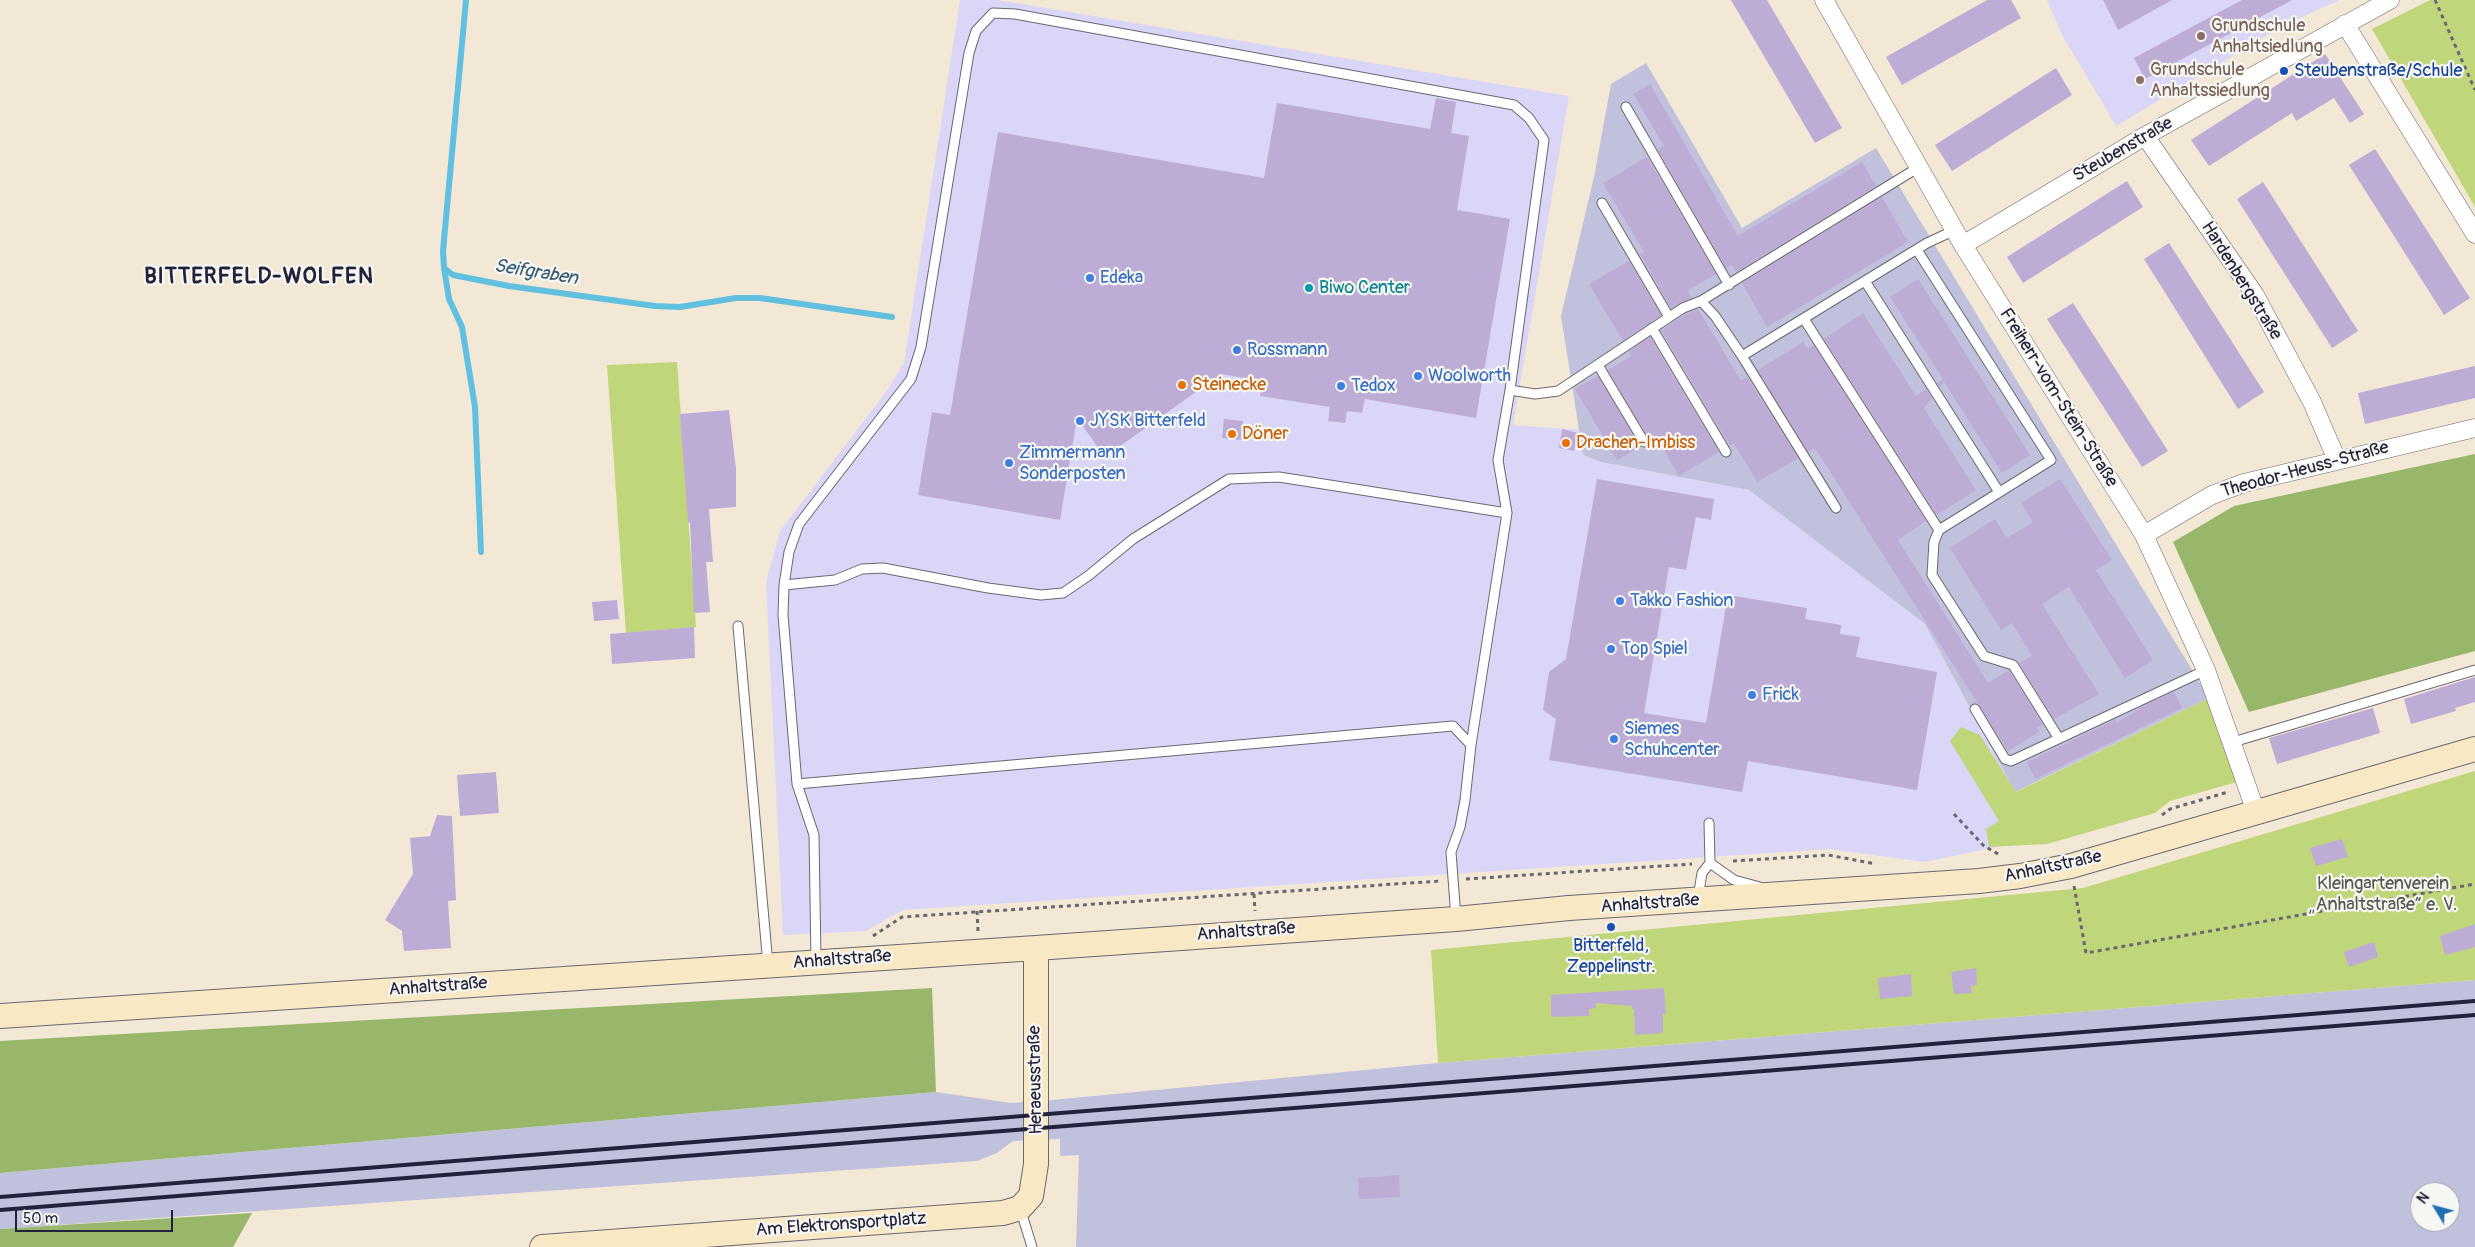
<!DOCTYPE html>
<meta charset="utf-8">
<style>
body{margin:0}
#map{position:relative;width:2475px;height:1247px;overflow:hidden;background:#f2e8d5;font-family:Pangolin,sans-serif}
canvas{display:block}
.north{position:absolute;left:2410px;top:1182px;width:50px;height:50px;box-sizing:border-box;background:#f6f6f2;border:1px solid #a1a1a9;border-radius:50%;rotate:307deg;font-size:14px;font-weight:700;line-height:20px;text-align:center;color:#22223b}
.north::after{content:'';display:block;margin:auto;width:18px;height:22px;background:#1f6fb2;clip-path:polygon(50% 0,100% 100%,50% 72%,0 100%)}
.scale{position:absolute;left:15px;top:1210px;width:158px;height:22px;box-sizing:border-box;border:2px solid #22223b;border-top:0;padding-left:6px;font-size:15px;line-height:18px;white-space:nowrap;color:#22223b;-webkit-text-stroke:4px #f6f6f2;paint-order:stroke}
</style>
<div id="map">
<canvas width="2475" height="1247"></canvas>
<div class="north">N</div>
<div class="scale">50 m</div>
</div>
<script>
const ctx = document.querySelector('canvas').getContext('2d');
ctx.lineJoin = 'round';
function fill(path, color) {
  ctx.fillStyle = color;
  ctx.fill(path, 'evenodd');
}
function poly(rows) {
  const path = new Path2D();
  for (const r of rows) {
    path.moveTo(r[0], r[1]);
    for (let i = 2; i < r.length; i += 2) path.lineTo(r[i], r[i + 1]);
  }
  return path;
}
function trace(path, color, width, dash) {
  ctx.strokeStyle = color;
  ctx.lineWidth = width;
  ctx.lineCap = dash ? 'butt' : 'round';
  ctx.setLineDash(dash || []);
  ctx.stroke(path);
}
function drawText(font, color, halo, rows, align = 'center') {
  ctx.font = font + ' Pangolin,sans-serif';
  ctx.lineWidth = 4.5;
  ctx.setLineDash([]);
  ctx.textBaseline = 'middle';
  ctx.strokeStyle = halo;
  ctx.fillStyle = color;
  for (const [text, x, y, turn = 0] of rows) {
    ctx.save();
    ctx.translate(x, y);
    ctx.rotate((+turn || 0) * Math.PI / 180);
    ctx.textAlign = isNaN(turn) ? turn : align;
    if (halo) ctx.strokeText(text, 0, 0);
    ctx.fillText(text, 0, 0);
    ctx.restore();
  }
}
fill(poly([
 [960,0,998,0,1569,96,1513,425,1579,430,1583,455,1601,462,1749,490,1925,624,2040,838,1925,862,1830,849,903,910,866,931,783,935,766,582,780,531,886,392,904,363],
 [2047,0,2340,0,2284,25,2116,126,2061,33]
]), '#dad6f7');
fill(poly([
 [1646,63,1742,228,1876,148,2209,698,2015,792,1925,624,1749,490,1601,462,1583,455,1561,316,1594,177,1611,84],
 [2475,980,2475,1247,1076,1247,1079,1155,1060,1156,1060,1139,1013,1141,997,1153,977,1161,0,1229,0,1173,936,1092,1011,1103,1052,1100,1438,1063],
 [2420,1192,2450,1192,2450,1222,2420,1222]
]), '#c0c2dd');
fill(poly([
 [2430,0,2475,0,2475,207,2372,29],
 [677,362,696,627,626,633,607,365],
 [2209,698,2237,782,2170,801,2155,813,2047,844,1989,847,1986,829,1999,821,1950,741,1961,727,1980,735,2016,792],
 [2475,771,2475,980,1438,1063,1431,950,2083,888]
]), '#c0d67a');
fill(poly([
 [2475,454,2475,651,2249,712,2173,542,2234,506],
 [932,988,936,1092,0,1173,0,1041],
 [252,1213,233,1247,0,1247,0,1229]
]), '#98b76a');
trace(poly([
 [466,0,443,251,444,268,453,275,509,286,655,306,680,307,736,298,760,298,892,317],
 [444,268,449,299,462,327,475,407,481,552]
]), '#61c0df', 6);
fill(poly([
 [1731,0,1767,0,1842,128,1815,143],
 [1987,0,2011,0,2021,18,1902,85,1886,57],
 [2103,0,2172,0,2118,30],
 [2242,0,2292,0,2145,79,2134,58],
 [2325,54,2364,114,2350,123,2334,98,2296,121,2292,113,2209,166,2191,140],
 [2056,68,2072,95,1952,171,1935,145],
 [1650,84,1738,236,1862,162,1876,186,1736,272,1732,265,1726,268,1658,150,1664,146,1633,94],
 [1436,98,1456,102,1451,133,1469,136,1457,210,1510,219,1476,418,1365,399,1362,413,1347,411,1345,423,1328,421,1330,407,1260,396,1262,381,1221,374,1105,457,1077,418,1060,520,918,495,932,412,950,415,998,132,1264,178,1277,103,1430,129],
 [2375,149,2470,298,2444,315,2349,165],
 [1647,157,1716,274,1687,291,1692,298,1671,308,1640,254,1644,252,1603,183],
 [2127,181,2143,207,2023,283,2007,257],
 [2263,182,2358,331,2332,348,2237,199],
 [1882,197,1908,242,1767,327,1742,283],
 [2169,243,2264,392,2238,409,2144,259],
 [1629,261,1661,315,1623,341,1589,284],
 [1918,279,2030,455,2002,473,1944,382,1940,387,1937,383,1943,379,1890,297],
 [2073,303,2168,451,2142,467,2047,319],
 [1698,309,1741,381,1747,377,1798,458,1757,482,1734,443,1730,446,1661,330,1686,314],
 [1863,313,1916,396,1926,389,1932,398,1924,408,1976,490,1937,515,1824,339],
 [1650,337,1719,452,1679,476,1657,438,1650,441,1608,370,1632,356,1629,351],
 [1803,342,1808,349,1814,345,1926,521,1898,540,1988,683,2009,670,2043,725,2037,728,2039,732,2008,751,1815,448,1808,452,1758,370],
 [2475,366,2475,398,2365,424,2358,393],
 [1598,376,1640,447,1617,460,1575,389],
 [729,410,736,469,736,507,709,509,713,562,706,562,710,612,694,613,690,522,688,523,680,414],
 [1224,419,1243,421,1241,440,1222,438],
 [1562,429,1578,433,1574,451,1559,448],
 [1597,479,1714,499,1711,520,1696,517,1686,570,1669,567,1644,713,1706,723,1728,595,1807,608,1805,619,1841,625,1840,634,1860,637,1856,657,1937,672,1917,790,1748,761,1742,792,1549,760,1556,719,1543,710,1549,672,1566,659],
 [2060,479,2112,560,2096,570,2153,660,2125,678,2069,587,2042,604,2099,694,2054,719,2019,663,2032,656,2012,623,2001,630,1950,548,1995,519,2007,538,2033,522,2021,503],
 [617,600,619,619,594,621,592,602],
 [694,627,695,658,612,664,610,634],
 [2475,677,2475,702,2455,708,2456,711,2411,724,2404,699],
 [2174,692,2182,708,2035,779,2027,762,2115,720,2117,723,2143,706],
 [2373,708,2380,733,2277,764,2269,738],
 [496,772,499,813,460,816,457,775],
 [437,815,452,816,456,900,448,901,451,948,404,951,402,931,385,920,413,874,410,838,430,836],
 [2342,839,2348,857,2316,866,2310,848],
 [2475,924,2475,947,2445,955,2440,936],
 [2374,942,2378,957,2349,967,2344,952],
 [1976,968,1977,985,1971,986,1972,993,1954,994,1951,972],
 [1911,974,1912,996,1880,999,1878,978],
 [1664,988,1666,1014,1663,1014,1663,1033,1635,1035,1634,1009,1632,1009,1632,1006,1596,1003,1596,1008,1589,1009,1589,1016,1552,1017,1551,1015,1551,995],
 [1399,1175,1400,1197,1359,1199,1358,1178]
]), '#bdacd6');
const lane = poly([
 [1626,107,1729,285],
 [1602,203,1669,317],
 [1917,250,2051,460,1939,530,1934,542,1932,575,1984,656,2013,665,2058,737],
 [1865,281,1999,492],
 [1701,301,1919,167],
 [1804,319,1939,530],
 [1652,328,1726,452],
 [1598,365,1644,442],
 [1510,390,1535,394,1558,391,1683,308,1701,301,1715,316,1742,356],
 [1836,508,1742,356,1927,243,1955,230],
 [784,585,835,580,862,569,883,568,988,588,1041,595,1063,593,1088,576,1133,539,1229,479,1279,477,1507,513],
 [738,626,768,965],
 [1975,709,2005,759,2011,761,2206,670],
 [2233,742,2475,670],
 [797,784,1453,726,1471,745],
 [1710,863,1734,880,1760,887],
 [1698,898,1702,873,1710,863,1709,823],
 [816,961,814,835,797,784,783,615,784,585,789,552,799,524,911,379,921,347,969,53,976,31,993,13,1015,14,1514,105,1529,118,1544,140,1510,390,1498,460,1507,513,1471,745,1465,800,1460,827,1451,852,1456,918],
 [1020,1208,1032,1247]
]);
const street = poly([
 [1824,0,1963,245,2144,535,2206,670,2256,812],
 [2345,24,2475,234],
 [2145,136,2255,295,2312,402,2337,460],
 [1963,245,2145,136,2390,0],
 [2144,535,2212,495,2244,483,2475,428]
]);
const secondary = poly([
 [0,1016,1036,948,1456,919,1569,908,1979,881,2020,876,2071,866,2475,749],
 [542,1247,1003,1213,1020,1208,1031,1196,1036,1164,1036,948]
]);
trace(lane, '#6b6771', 11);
trace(street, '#6b6771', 19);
trace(secondary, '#6b6771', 26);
trace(poly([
 [2435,0,2475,90],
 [1954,814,1984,846,2000,855],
 [2162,815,2170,809,2228,792],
 [1733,861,1828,855,1876,864],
 [1466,879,1692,864],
 [2074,886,2086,953,2475,884],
 [1254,894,1255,911],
 [977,911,978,931],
 [873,936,902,917,1440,881]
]), '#6b6771', 3, [4, 4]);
trace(lane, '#fff', 9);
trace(street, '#fff', 18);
trace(secondary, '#f8e8c3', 24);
trace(poly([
 [0,1197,2475,1001],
 [0,1210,2475,1015]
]), '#22223b', 4);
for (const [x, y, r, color] of [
 [2201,36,5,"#8d6e63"],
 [2284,71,5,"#1a4fb4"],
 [2140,80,5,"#8d6e63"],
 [1090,278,5,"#3f7fe0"],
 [1309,288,5,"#0f9aa8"],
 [1237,350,5,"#3f7fe0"],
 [1418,376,5,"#3f7fe0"],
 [1182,385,5,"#e8710a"],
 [1341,386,5,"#3f7fe0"],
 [1080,421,5,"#3f7fe0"],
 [1232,434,5,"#e8710a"],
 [1566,443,5,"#e8710a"],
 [1009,463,5,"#3f7fe0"],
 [1620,601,5,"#3f7fe0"],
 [1611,649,5,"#3f7fe0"],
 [1752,695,5,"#3f7fe0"],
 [1614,739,5,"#3f7fe0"],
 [1611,927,5,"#1a4fb4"]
]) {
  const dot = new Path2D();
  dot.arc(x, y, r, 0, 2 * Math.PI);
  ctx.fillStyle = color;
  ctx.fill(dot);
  trace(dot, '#f6f6f2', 2);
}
drawText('18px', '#785e54', '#f6f6f2', [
 ["Grundschule",2211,26],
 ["Anhaltsiedlung",2211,47],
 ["Grundschule",2150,70],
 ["Anhaltssiedlung",2150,91]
], 'left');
drawText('18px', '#164399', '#f6f6f2', [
 ["Steubenstraße/Schule",2294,71],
 ["Bitterfeld,",1611,946,"center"],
 ["Zeppelinstr.",1611,967,"center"]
], 'left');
drawText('18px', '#22223b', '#f6f6f2', [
 ["Steubenstraße",2123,150,-30],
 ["Hardenbergstraße",2241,281,58],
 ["Freiherr-vom-Stein-Straße",2058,398,58],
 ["Theodor-Heuss-Straße",2305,470,-15],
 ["Anhaltstraße",2053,867,-12],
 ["Anhaltstraße",1650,904,-4],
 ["Anhaltstraße",1246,932,-4],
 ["Anhaltstraße",842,960,-4],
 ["Anhaltstraße",438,987,-4],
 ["Heraeusstraße",1036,1080,-91],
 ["Am Elektronsportplatz",841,1225,-4]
]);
drawText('18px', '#366cbe', '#f6f6f2', [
 ["Edeka",1100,278],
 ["Rossmann",1247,350],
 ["Woolworth",1428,376],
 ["Tedox",1351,386],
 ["JYSK Bitterfeld",1090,421],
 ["Zimmermann",1019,453],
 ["Sonderposten",1019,474],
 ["Takko Fashion",1630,601],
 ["Top Spiel",1621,649],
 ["Frick",1762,695],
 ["Siemes",1624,729],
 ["Schuhcenter",1624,750]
], 'left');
drawText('18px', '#0d838f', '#f6f6f2', [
 ["Biwo Center",1319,288]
], 'left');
drawText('18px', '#c56008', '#f6f6f2', [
 ["Steinecke",1192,385],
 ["Döner",1242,434],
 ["Drachen-Imbiss",1576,443]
], 'left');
drawText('18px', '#51584e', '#f6f6f2', [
 ["Kleingartenverein",2383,884],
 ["„Anhaltstraße“ e. V.",2383,905]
]);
drawText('italic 19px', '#385974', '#f6f6f2', [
 ["Seifgraben",536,273,9]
]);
ctx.letterSpacing = '1px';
drawText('bold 22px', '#22223b', '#f6f6f2', [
 ["BITTERFELD-WOLFEN",259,277]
]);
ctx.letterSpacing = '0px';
</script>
